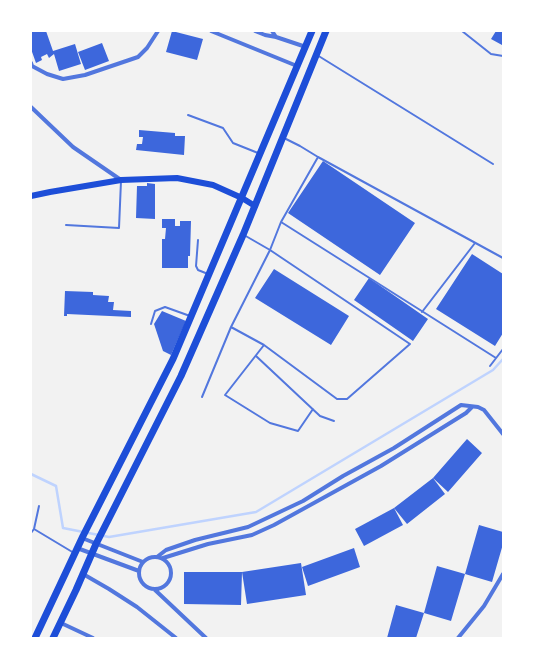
<!DOCTYPE html>
<style>
body{margin:0}
#map{position:relative;width:534px;height:669px;overflow:hidden;background:#f2f2f2;font-family:Poppins,sans-serif}
canvas{display:block}
.frame{position:absolute;inset:0;border:32px solid #fff;pointer-events:none}
</style>
<div id="map">
<canvas width="534" height="669"></canvas>
<div class="frame"></div>
</div>
<script>
const ctx = document.querySelector('canvas').getContext('2d');
ctx.lineJoin = 'round';
function poly(rows) {
  const path = new Path2D();
  for (const r of rows) {
    if (r.length === 3) {
      path.moveTo(r[0] + r[2], r[1]);
      path.arc(r[0], r[1], r[2], 0, 2 * Math.PI);
      continue;
    }
    path.moveTo(r[0], r[1]);
    for (let i = 2; i < r.length; i += 2) path.lineTo(r[i], r[i + 1]);
  }
  return path;
}
function trace(path, color, width, dash) {
  ctx.strokeStyle = color;
  ctx.lineWidth = width;
  ctx.lineCap = dash ? 'butt' : 'round';
  ctx.setLineDash(dash || []);
  ctx.stroke(path);
}
function fill(path, color) {
  ctx.fillStyle = color;
  ctx.fill(path, 'evenodd');
}
trace(poly([
 [31,474,56,486,63,528,109,537,256,512,493,370,503,359]
]), '#bfd3fe', 2.5);
fill(poly([
 [31,31,46,31,53,51,75,44,81,64,59,71,54,54,49,58,47,54,41,57,42,60,36,63,31,49],
 [172,31,203,39,197,60,166,52],
 [496,31,503,31,502,45,491,39],
 [102,43,109,61,85,70,78,52],
 [139,130,175,133,175,136,185,136,184,155,136,150,137,144,142,144,143,137,139,137],
 [323,161,415,223,380,275,288,213],
 [147,183,155,184,155,219,136,218,137,186,147,186],
 [162,219,175,219,175,226,180,226,180,221,191,221,190,256,188,256,188,268,162,268,162,239,165,239,166,228,162,228],
 [472,254,503,274,503,333,495,346,436,309],
 [274,269,349,316,331,345,255,298],
 [369,278,428,319,413,341,354,300],
 [65,291,93,292,93,295,109,296,108,302,114,302,113,310,131,311,131,317,67,314,67,316,64,316],
 [162,311,186,321,171,355,163,351,154,324],
 [467,439,482,453,448,492,433,478],
 [433,478,445,494,407,524,394,508],
 [394,508,403,525,364,546,355,529],
 [479,525,503,532,503,544,492,582,465,574],
 [354,548,360,567,308,586,302,567],
 [301,563,306,595,247,604,242,572],
 [437,566,465,574,451,621,424,613],
 [184,572,242,572,241,605,184,604],
 [396,605,424,613,416,638,387,638]
]), '#3d67dc');
trace(poly([
 [462,31,491,54,503,56],
 [317,55,493,164],
 [188,115,223,128,233,143,258,153],
 [284,138,300,146,318,157],
 [281,222,496,358],
 [66,225,119,228,121,181],
 [198,240,196,266,198,270,208,274],
 [422,312,475,243],
 [151,324,155,311,165,307,190,316],
 [231,327,264,345,337,399,347,399,410,344,270,250,244,235],
 [264,345,225,395,270,423,298,431,313,409],
 [256,356,320,416,334,421],
 [490,366,503,349],
 [202,397,231,327,270,250,281,222,318,157,503,258],
 [34,529,39,506],
 [31,533,34,529,74,553]
]), '#5277de', 2);
trace(poly([
 [211,31,297,66],
 [255,31,265,35,276,37,306,47],
 [272,31,276,37],
 [31,63,32,66,47,74,63,79,85,75,138,57,147,48,158,31],
 [31,107,73,147,121,180],
 [82,538,143,562],
 [77,548,139,571],
 [155,573,16],
 [157,557,166,550,195,540,248,527,303,501,343,476,394,448,461,405,478,407,484,410,503,434],
 [163,558,208,544,252,535,274,525,381,466,466,413,472,407],
 [83,574,109,589,137,607,176,638],
 [154,589,206,638],
 [61,623,93,638],
 [458,638,484,606,503,574]
]), '#5277de', 4);
trace(poly([
 [31,196,50,192,121,180,177,178,213,185,242,198,255,206]
]), '#1d4ed8', 6);
trace(poly([
 [35,638,83,536,173,359,312,31],
 [53,638,76,590,96,544,181,376,243,235,326,31]
]), '#1d4ed8', 7);
</script>
